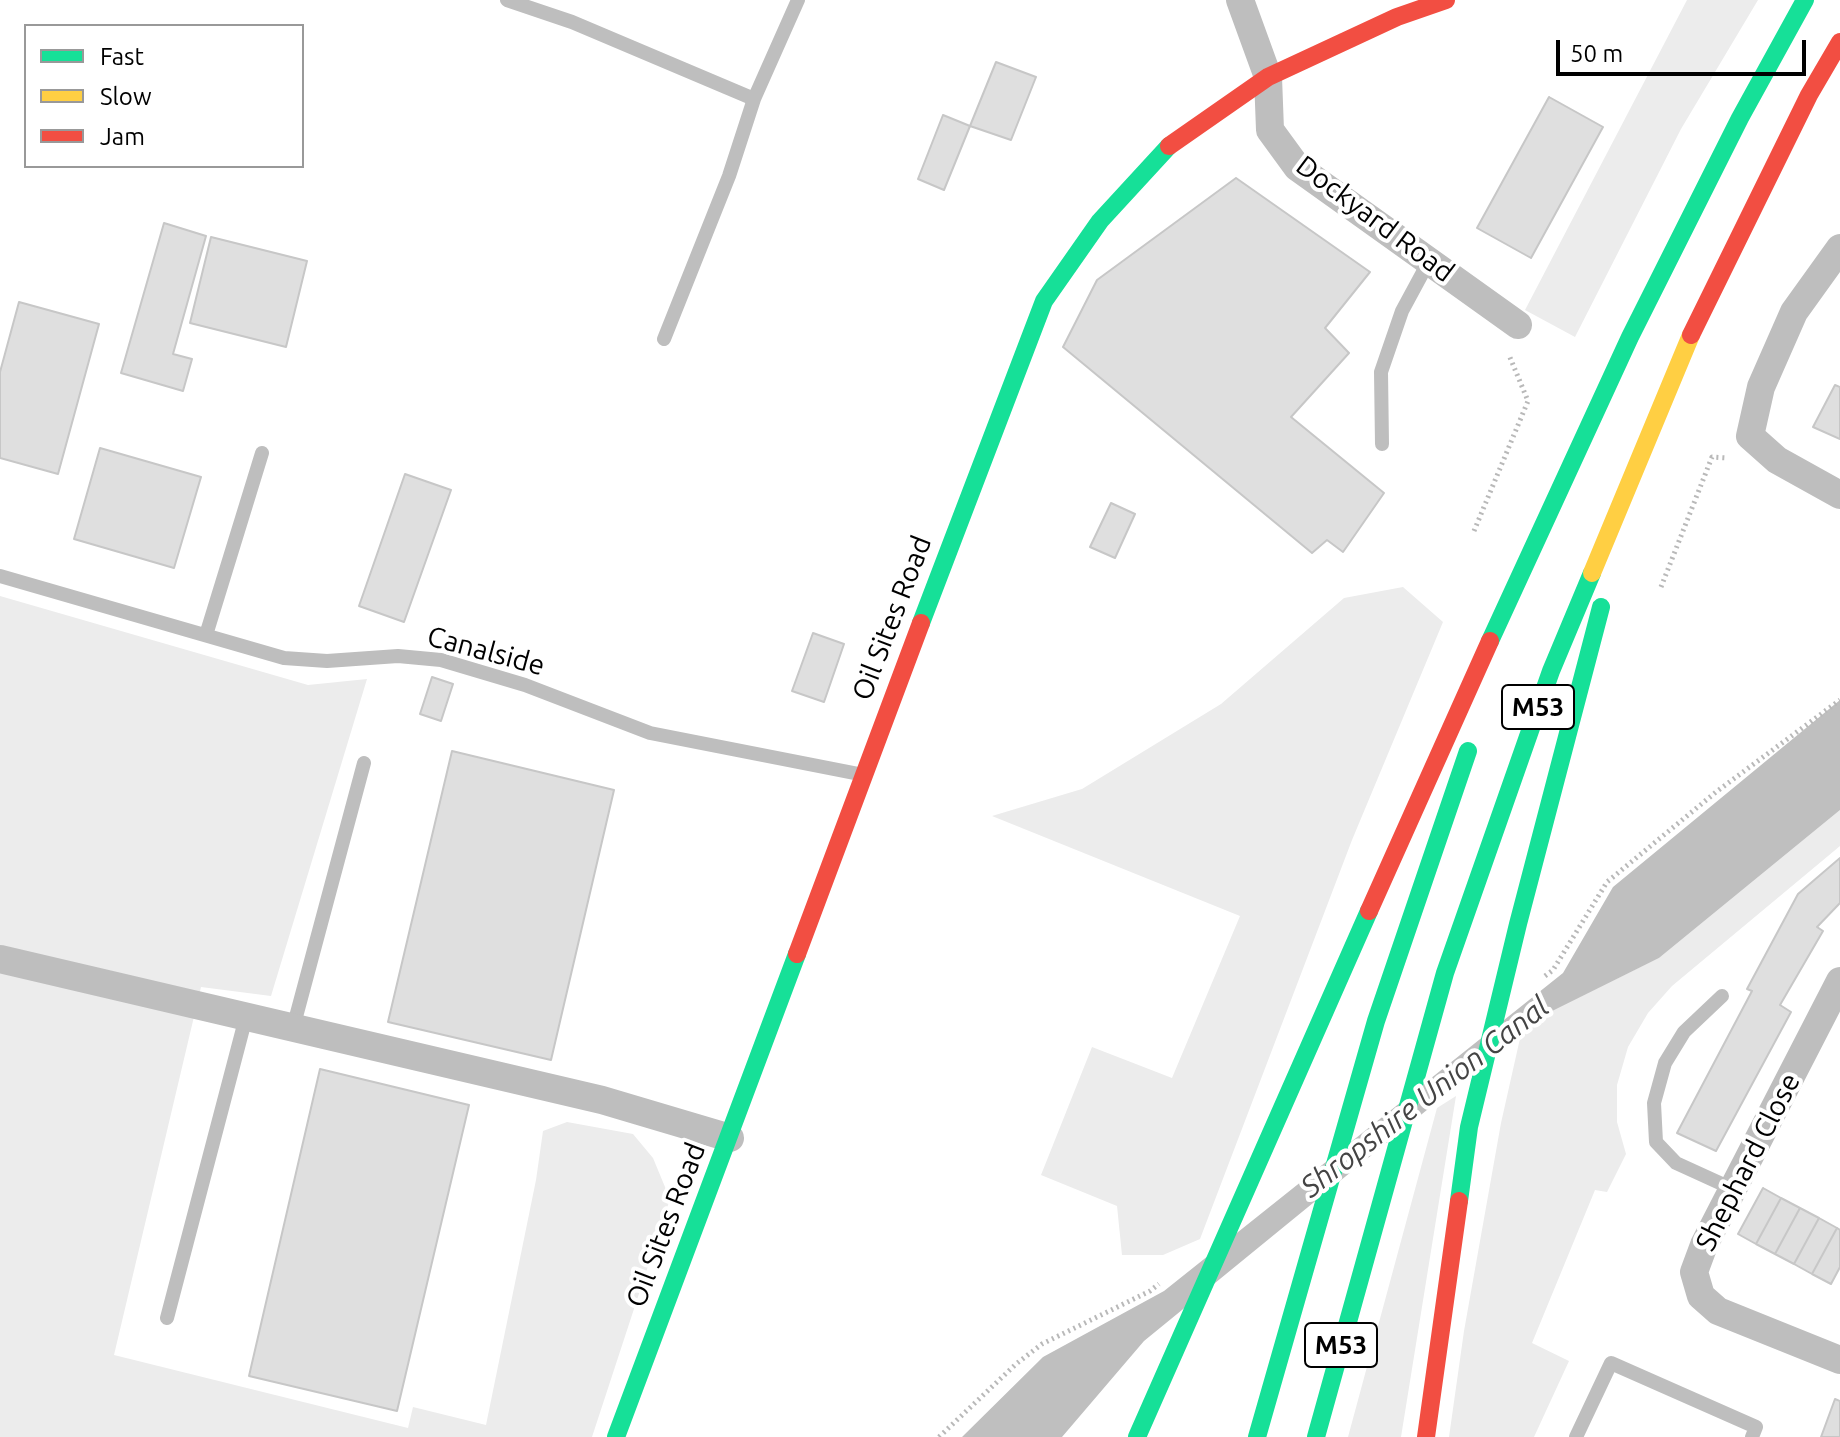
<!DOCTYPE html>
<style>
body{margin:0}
#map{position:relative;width:1840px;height:1437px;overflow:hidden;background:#fff;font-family:Ubuntu,sans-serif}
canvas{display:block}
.legend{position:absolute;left:24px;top:24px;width:280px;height:144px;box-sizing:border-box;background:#fff;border:2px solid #999;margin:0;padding:10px 14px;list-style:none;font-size:24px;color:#000}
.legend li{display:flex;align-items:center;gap:16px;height:40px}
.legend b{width:40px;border:2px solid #999}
.scale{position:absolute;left:1556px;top:40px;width:250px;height:36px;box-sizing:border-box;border:4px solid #000;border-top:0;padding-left:10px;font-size:24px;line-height:28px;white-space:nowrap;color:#000;-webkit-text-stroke:6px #fff;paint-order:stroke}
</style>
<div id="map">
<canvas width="1840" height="1437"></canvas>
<ul class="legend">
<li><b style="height:10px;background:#16e098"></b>Fast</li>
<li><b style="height:10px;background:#ffcf43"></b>Slow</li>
<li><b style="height:10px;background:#f24e42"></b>Jam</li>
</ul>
<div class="scale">50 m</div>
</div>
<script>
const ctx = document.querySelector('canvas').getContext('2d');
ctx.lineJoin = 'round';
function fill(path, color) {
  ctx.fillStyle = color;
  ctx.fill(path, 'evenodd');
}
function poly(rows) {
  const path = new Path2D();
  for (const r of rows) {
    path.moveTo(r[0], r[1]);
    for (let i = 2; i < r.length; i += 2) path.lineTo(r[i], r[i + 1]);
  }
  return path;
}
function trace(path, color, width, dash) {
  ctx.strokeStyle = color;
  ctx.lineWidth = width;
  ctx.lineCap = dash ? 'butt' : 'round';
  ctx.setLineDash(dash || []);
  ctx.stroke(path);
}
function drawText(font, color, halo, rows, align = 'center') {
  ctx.font = font + ' Ubuntu,sans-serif';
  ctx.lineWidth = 8;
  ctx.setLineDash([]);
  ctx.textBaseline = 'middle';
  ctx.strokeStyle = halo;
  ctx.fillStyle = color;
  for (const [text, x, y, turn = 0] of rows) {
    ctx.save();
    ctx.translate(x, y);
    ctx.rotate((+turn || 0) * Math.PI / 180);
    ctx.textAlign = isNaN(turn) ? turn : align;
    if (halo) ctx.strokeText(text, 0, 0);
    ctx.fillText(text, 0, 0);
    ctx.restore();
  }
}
fill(poly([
 [1687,0,1758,0,1681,129,1575,337,1525,310],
 [1403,587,1443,622,1352,840,1200,1239,1163,1255,1122,1255,1117,1206,1041,1175,1092,1047,1172,1078,1240,916,992,816,1082,789,1221,704,1344,598],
 [0,596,308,685,367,679,271,996,201,987,114,1355,408,1428,413,1407,486,1425,536,1180,543,1131,567,1122,633,1134,653,1158,670,1199,592,1437,0,1437],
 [1840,810,1840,846,1672,986,1648,1013,1628,1047,1617,1085,1617,1122,1626,1154,1607,1192,1595,1190,1532,1343,1569,1361,1534,1437,1449,1437,1464,1331,1501,1123,1521,1034,1542,1015,1659,958],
 [1456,1096,1401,1437,1348,1437,1437,1108]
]), '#ececec');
fill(poly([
 [1840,700,1840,810,1659,958,1542,1016,1144,1341,1062,1437,962,1437,1043,1357,1164,1291,1563,973,1613,887]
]), '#bfbfbf');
const building = poly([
 [996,62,1036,77,1011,140,970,126,996,62],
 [1549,97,1603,127,1531,258,1477,228,1549,97],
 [943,115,970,126,944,190,918,179,943,115],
 [1236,178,1370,272,1325,328,1349,353,1291,417,1384,493,1343,552,1327,540,1312,553,1063,347,1097,280,1236,178],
 [164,223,206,236,173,354,192,359,183,391,121,373,164,223],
 [211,237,307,261,286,347,190,323,211,237],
 [19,302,99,324,58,474,0,458,0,372,19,302],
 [1835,385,1840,387,1840,439,1813,427,1835,385],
 [100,448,201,477,174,568,74,539,100,448],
 [405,474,451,490,404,622,359,606,405,474],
 [1111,503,1135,514,1115,558,1090,547,1111,503],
 [813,633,844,644,824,702,792,691,813,633],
 [432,677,453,684,441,721,420,714,432,677],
 [452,751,614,790,551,1060,388,1022,452,751],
 [1840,858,1840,903,1817,927,1823,931,1780,1005,1791,1012,1716,1151,1677,1133,1752,991,1747,989,1798,894,1840,858],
 [320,1069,469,1105,397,1411,249,1376,320,1069],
 [1763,1188,1781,1198,1756,1244,1738,1234,1763,1188],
 [1781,1198,1800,1208,1775,1254,1756,1244,1781,1198],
 [1800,1208,1819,1218,1794,1264,1775,1254,1800,1208],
 [1819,1218,1837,1228,1812,1274,1794,1264,1819,1218],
 [1837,1228,1840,1230,1840,1267,1831,1284,1812,1274,1837,1228],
 [1835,1399,1840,1401,1840,1437,1821,1437,1835,1399]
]);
fill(building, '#dfdfdf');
trace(building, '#c7c7c7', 2);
trace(poly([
 [1474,531,1528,401,1509,355],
 [1661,587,1712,457,1728,458],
 [1545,976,1553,970,1607,882,1716,792,1840,700],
 [939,1437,1016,1364,1042,1344,1150,1291,1159,1284]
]), '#b9b9b9', 5, [2, 4]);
trace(poly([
 [507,0,572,22,754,99,798,0],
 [664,339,729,176,754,99],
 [1382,444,1381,372,1402,311,1429,261],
 [0,576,284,658,327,661,398,656,441,660,525,685,650,733,859,774],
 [206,635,262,453],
 [1722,996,1684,1032,1665,1063,1654,1103,1656,1142,1676,1163,1733,1189],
 [293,1028,364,763],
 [167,1318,246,1017],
 [1576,1437,1611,1363,1756,1427,1752,1437]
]), '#bebebe', 14);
trace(poly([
 [1240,0,1268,77,1270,130,1297,167,1518,325],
 [1840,248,1794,312,1761,387,1750,436,1777,460,1840,495],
 [0,959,602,1100,730,1138],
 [1840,981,1704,1245,1694,1272,1701,1296,1718,1311,1840,1360]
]), '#bebebe', 28);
trace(poly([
 [921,623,1044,301,1100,221,1169,146],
 [1490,641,1630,337,1740,118,1805,0],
 [1459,1201,1469,1127,1518,924,1601,607],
 [616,1437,797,954],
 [1137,1437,1369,911],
 [1257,1437,1376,1021,1468,751],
 [1316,1437,1445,973,1551,671,1592,573]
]), '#16e098', 18);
trace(poly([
 [1592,573,1691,335]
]), '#ffcf43', 18);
trace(poly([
 [1169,146,1268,77,1397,17,1446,0],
 [1691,335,1809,95,1840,42],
 [1369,911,1490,641],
 [797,954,921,623],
 [1426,1437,1459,1201]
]), '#f24e42', 18);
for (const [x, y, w] of [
 [1538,707,72],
 [1341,1345,72]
]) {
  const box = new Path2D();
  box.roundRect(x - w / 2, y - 22, w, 44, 6);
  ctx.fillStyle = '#fff';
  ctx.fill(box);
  trace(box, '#000', 2);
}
drawText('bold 26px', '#000', null, [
 ["M53",1538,707],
 ["M53",1341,1345]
]);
drawText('28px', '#000', '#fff', [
 ["Dockyard Road",1375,219,37],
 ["Oil Sites Road",892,618,-69],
 ["Canalside",486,651,15],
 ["Shephard Close",1748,1162,-63],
 ["Oil Sites Road",666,1225,-69]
]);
drawText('italic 30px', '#444', '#fff', [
 ["Shropshire Union Canal",1425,1097,-38]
]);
</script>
